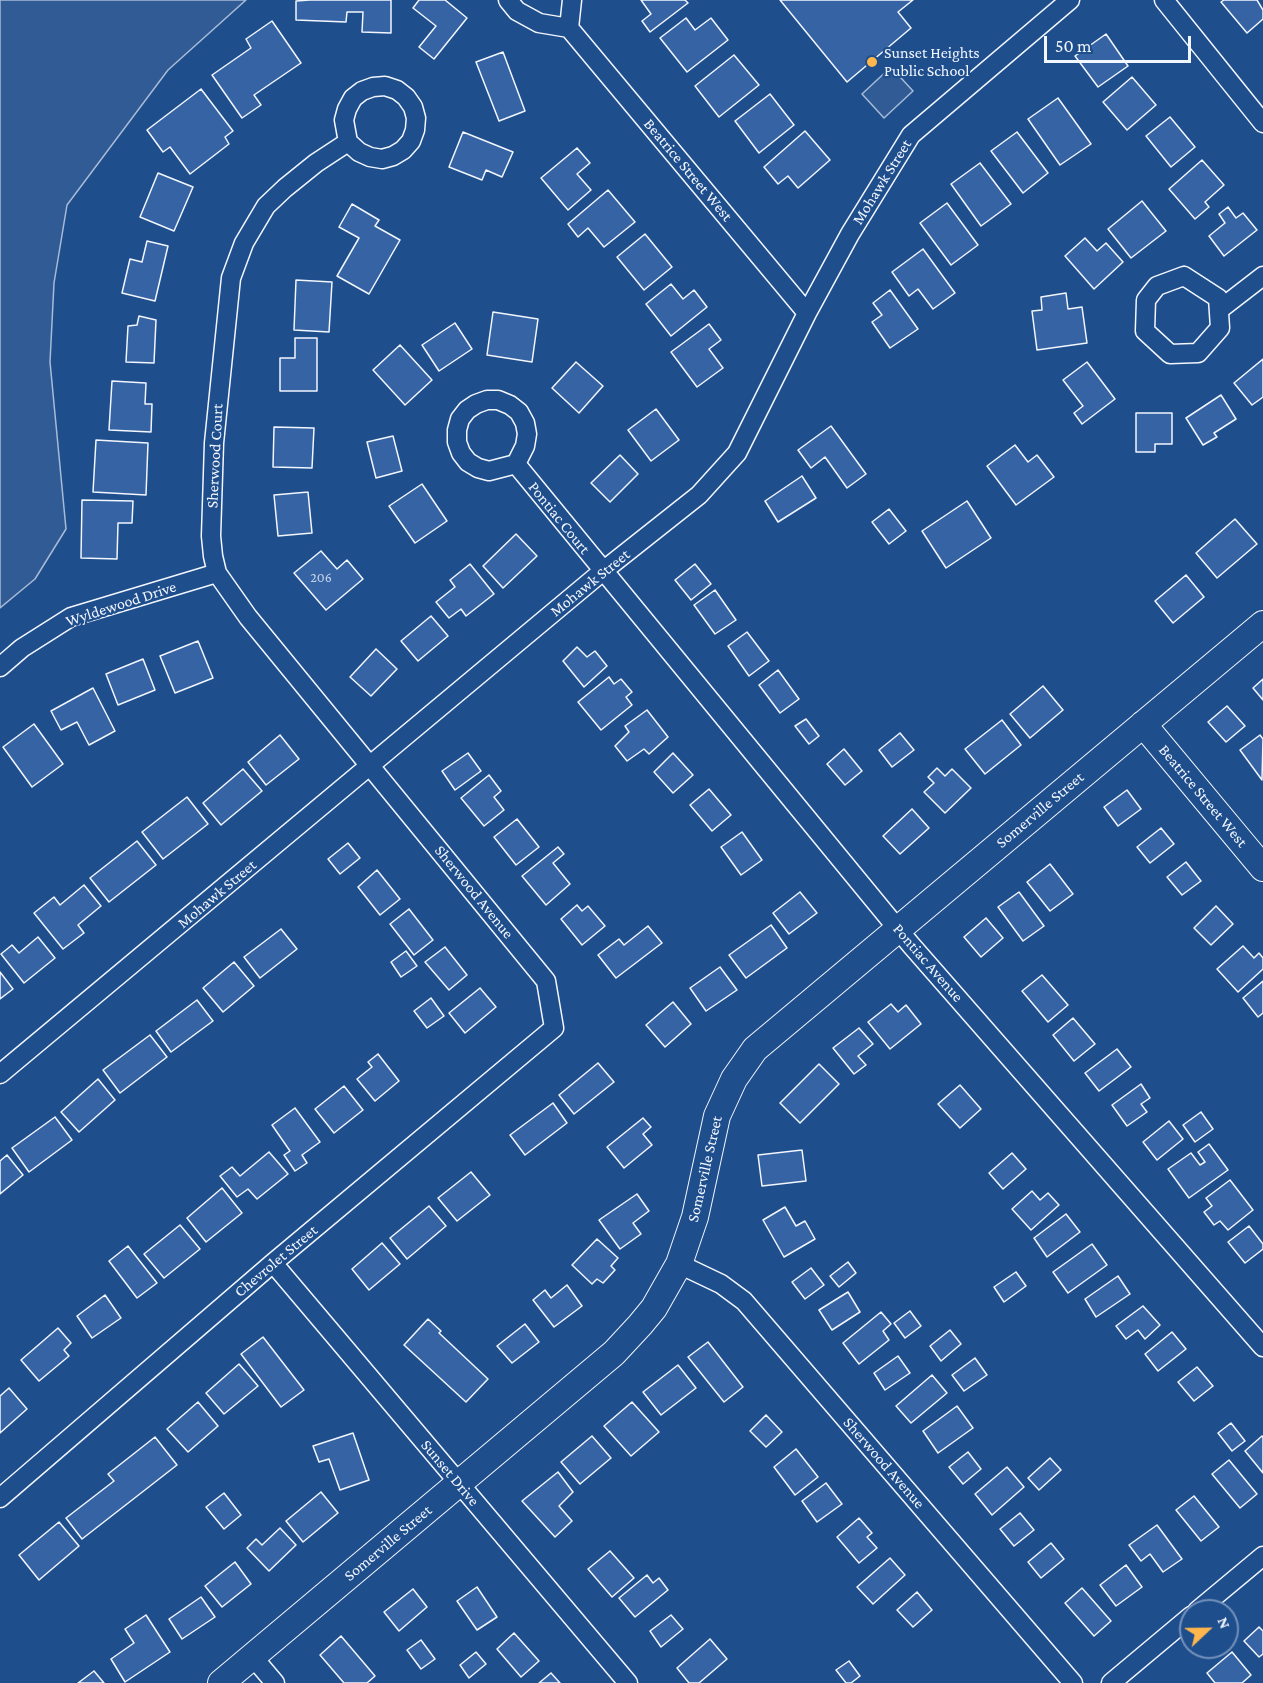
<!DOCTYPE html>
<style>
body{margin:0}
#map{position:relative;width:1263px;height:1683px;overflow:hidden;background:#1f4e8c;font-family:"Crimson Pro",serif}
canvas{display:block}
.north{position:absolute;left:1179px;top:1599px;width:60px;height:60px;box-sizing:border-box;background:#1f4e8c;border:2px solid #7391ba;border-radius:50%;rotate:68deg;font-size:16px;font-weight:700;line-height:24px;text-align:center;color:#f2f6ff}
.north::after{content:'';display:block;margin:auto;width:21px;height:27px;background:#ffb74d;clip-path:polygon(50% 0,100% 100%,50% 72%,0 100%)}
.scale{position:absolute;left:1044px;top:36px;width:147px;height:27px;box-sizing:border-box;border:3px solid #f2f6ff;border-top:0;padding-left:8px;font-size:18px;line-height:21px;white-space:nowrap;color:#f2f6ff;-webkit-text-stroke:4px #1f4e8c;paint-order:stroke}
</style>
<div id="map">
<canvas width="1263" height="1683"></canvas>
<div class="north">N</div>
<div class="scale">50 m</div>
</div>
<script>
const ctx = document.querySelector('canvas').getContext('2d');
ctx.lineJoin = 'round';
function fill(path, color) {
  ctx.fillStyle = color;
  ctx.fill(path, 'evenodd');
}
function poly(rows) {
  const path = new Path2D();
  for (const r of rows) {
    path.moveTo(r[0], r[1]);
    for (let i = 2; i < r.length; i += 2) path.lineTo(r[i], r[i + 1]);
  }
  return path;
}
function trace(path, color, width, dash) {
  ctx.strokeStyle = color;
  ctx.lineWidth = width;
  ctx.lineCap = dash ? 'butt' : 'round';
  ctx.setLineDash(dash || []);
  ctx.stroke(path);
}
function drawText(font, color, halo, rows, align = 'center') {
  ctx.font = font + ' "Crimson Pro",serif';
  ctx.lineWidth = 4.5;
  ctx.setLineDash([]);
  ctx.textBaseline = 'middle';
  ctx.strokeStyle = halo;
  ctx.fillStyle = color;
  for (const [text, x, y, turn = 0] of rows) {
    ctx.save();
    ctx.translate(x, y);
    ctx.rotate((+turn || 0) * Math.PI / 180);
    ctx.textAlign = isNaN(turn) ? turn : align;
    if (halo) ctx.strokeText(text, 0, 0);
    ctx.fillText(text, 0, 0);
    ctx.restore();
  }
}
const built = poly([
 [0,0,246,0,168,70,67,205,54,283,50,362,66,529,35,579,0,608,0,0],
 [891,67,913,91,884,118,862,94,891,67]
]);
fill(built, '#305b95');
trace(built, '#a8bbd7', 1.5);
const building = poly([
 [310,0,391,0,391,33,362,32,363,12,347,12,346,22,296,20,296,1,310,0],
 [419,0,445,0,467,18,434,59,419,47,436,26,413,8,419,0],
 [641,0,685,0,688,3,650,32,642,21,651,14,641,0],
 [780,0,913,0,898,12,911,28,847,82,780,0],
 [1224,0,1257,0,1263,10,1263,19,1247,33,1221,2,1224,0],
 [686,18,695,30,711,18,728,40,687,72,660,38,686,18],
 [272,21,301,63,254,95,261,105,242,118,212,75,251,48,246,39,272,21],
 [1106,34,1128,66,1098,87,1075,56,1106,34],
 [503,52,525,111,499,121,476,62,503,52],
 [734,55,759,85,719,117,695,86,734,55],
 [1132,77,1156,105,1127,130,1103,102,1132,77],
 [201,89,233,131,225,137,229,144,190,174,170,147,163,152,147,130,201,89],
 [770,94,794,125,759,153,735,121,770,94],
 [1058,98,1091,144,1060,165,1028,119,1058,98],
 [1170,117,1195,147,1171,167,1146,136,1170,117],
 [805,131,830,160,798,188,788,176,778,184,764,167,805,131],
 [463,132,513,152,502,177,486,170,482,180,449,167,463,132],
 [1017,132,1048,173,1023,193,991,151,1017,132],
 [577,148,590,163,577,174,591,190,568,210,541,178,577,148],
 [1202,160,1224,185,1205,202,1209,207,1195,219,1169,189,1202,160],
 [980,163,1011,204,981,226,951,184,980,163],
 [158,173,193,187,174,231,140,217,158,173],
 [608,190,635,222,604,247,588,228,578,237,568,224,608,190],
 [1142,201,1166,231,1131,258,1108,229,1142,201],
 [947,203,978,245,951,265,920,223,947,203],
 [352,204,379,220,375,226,400,240,369,294,337,276,359,238,339,227,352,204],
 [1228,207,1236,218,1243,213,1257,230,1224,256,1209,236,1225,223,1219,214,1228,207],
 [645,234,672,267,644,290,617,257,645,234],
 [1085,238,1097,251,1106,243,1123,262,1094,289,1065,256,1085,238],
 [147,241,168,246,155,301,122,293,130,259,142,262,147,241],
 [923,249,955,293,933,309,918,289,909,296,892,272,923,249],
 [296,280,332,282,329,332,294,330,296,280],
 [671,284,683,299,694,290,707,307,671,336,646,304,671,284],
 [890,290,918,329,890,348,872,322,882,315,873,303,890,290],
 [1066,293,1068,309,1082,307,1087,343,1037,350,1032,311,1042,310,1041,297,1066,293],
 [493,312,538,319,532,362,487,355,493,312],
 [139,316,156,320,154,363,126,362,128,326,137,325,139,316],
 [455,323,472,349,439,371,422,345,455,323],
 [709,324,721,340,709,349,723,368,697,387,671,352,709,324],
 [295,338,317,338,317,391,280,391,280,358,295,358,295,338],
 [400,345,432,380,405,405,373,370,400,345],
 [1263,359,1263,397,1252,405,1234,383,1263,359],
 [576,362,603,386,579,413,552,388,576,362],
 [1087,362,1115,399,1082,424,1074,413,1083,406,1063,380,1087,362],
 [112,381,146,383,145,404,152,404,151,432,109,430,112,381],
 [1221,395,1236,419,1214,433,1217,437,1203,445,1186,418,1221,395],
 [656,409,679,440,651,461,628,430,656,409],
 [1136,413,1172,413,1172,444,1155,444,1155,452,1136,452,1136,413],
 [831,426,866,474,847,488,825,457,811,468,798,450,831,426],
 [274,427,314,428,312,468,273,467,274,427],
 [393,436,402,471,376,478,367,442,393,436],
 [96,440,148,443,146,495,93,492,96,440],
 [1015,445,1028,462,1037,455,1054,477,1016,505,987,466,1015,445],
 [620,455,638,474,610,502,591,483,620,455],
 [802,476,816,498,778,522,765,501,802,476],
 [422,484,447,521,415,543,389,506,422,484],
 [308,492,312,533,278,536,274,495,308,492],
 [82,500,133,501,132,523,118,523,117,559,81,558,82,500],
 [967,501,991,538,946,568,922,531,967,501],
 [889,509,906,531,889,544,872,522,889,509],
 [1235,519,1257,544,1217,578,1196,553,1235,519],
 [516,534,537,556,503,588,483,566,516,534],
 [321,551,337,569,347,560,363,579,326,610,294,573,321,551],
 [470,564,494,594,466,616,461,609,449,618,436,602,455,587,450,580,470,564],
 [695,564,711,584,691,600,675,580,695,564],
 [1186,575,1204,597,1173,623,1155,601,1186,575],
 [715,590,736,620,715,634,694,605,715,590],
 [431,616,448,636,418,661,401,641,431,616],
 [747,632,769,661,749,676,728,646,747,632],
 [198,641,213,678,175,693,160,656,198,641],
 [577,647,587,657,595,651,607,666,584,687,563,661,577,647],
 [376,649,397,669,371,696,350,677,376,649],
 [143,659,155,690,118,705,106,674,143,659],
 [778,670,799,699,780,713,759,685,778,670],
 [609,677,614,684,621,679,632,692,626,697,632,705,601,730,578,702,609,677],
 [1263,679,1263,700,1253,688,1263,679],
 [1043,686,1063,710,1030,738,1010,714,1043,686],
 [93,688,115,731,89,745,77,722,61,730,51,711,93,688],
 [1227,706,1245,726,1226,742,1208,722,1227,706],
 [647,710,668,737,649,754,644,749,627,761,615,746,629,732,625,726,647,710],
 [806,719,819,736,809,744,795,726,806,719],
 [1002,720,1021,745,985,774,965,749,1002,720],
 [34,724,63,764,32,787,3,747,34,724],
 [900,733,914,750,892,767,879,750,900,733],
 [280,735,299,759,266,785,248,762,280,735],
 [1260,735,1263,739,1262,780,1240,750,1260,735],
 [844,749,862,771,845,785,827,764,844,749],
 [468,753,481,771,455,790,442,771,468,753],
 [673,753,693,775,673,793,654,772,673,753],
 [937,768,945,776,952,769,971,788,945,813,924,792,934,783,928,777,937,768],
 [243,769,262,791,221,825,203,803,243,769],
 [489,775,501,791,494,797,504,810,484,826,461,798,489,775],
 [709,789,731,815,712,831,690,805,709,789],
 [1127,790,1141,809,1118,826,1104,807,1127,790],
 [187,797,208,824,163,859,142,832,187,797],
 [912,809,929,828,900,854,883,836,912,809],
 [517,819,539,847,516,865,494,837,517,819],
 [1161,828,1174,844,1150,863,1137,847,1161,828],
 [742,832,762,860,741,875,721,847,742,832],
 [137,841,156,865,109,902,90,878,137,841],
 [348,843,360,858,340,874,328,859,348,843],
 [558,847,564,854,553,863,570,884,546,905,522,876,558,847],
 [1186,862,1201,881,1182,895,1167,877,1186,862],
 [1050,864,1073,894,1050,911,1027,882,1050,864],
 [377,870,400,899,380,915,358,887,377,870],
 [84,885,101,906,78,925,84,933,63,949,34,913,54,897,60,905,84,885],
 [800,892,817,913,789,934,773,913,800,892],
 [1019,892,1044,926,1023,941,998,907,1019,892],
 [577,905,582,911,588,906,605,926,582,945,561,919,577,905],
 [1216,906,1233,924,1211,945,1194,928,1216,906],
 [409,909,433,940,414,955,390,924,409,909],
 [986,918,1003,938,981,957,964,937,986,918],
 [771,925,787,948,746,978,729,955,771,925],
 [648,926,662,943,616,978,598,955,619,939,624,945,648,926],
 [281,929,297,949,260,978,244,957,281,929],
 [38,937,55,958,24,983,1,954,12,945,19,953,38,937],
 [1243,946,1254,958,1259,953,1263,958,1263,969,1238,992,1217,969,1243,946],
 [445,947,467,975,449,990,425,962,445,947],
 [406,951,417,966,401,977,391,962,406,951],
 [234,962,254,986,223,1012,203,988,234,962],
 [720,967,737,990,706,1011,690,988,720,967],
 [0,972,13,989,0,999,0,972],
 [1042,975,1068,1005,1048,1022,1022,991,1042,975],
 [1263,981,1263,1013,1258,1017,1243,998,1263,981],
 [480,988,496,1007,465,1033,449,1013,480,988],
 [431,998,444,1016,427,1028,414,1011,431,998],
 [197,1000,213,1021,171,1052,156,1031,197,1000],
 [673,1002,691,1024,665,1047,646,1025,673,1002],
 [891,1004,898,1012,906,1005,921,1024,890,1049,868,1022,891,1004],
 [1073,1018,1095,1044,1074,1061,1053,1035,1073,1018],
 [859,1028,873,1044,858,1056,866,1065,854,1074,833,1048,859,1028],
 [150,1035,167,1057,120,1093,103,1070,150,1035],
 [1117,1049,1131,1067,1099,1091,1085,1073,1117,1049],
 [378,1054,399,1081,375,1101,357,1079,372,1067,368,1062,378,1054],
 [598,1063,614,1082,574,1114,559,1095,598,1063],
 [819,1064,839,1084,800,1123,780,1103,819,1064],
 [98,1079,115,1100,79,1132,61,1112,98,1079],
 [1141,1084,1150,1098,1141,1104,1147,1112,1127,1126,1112,1105,1141,1084],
 [960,1085,981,1109,960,1128,938,1104,960,1085],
 [344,1086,363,1110,334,1133,315,1109,344,1086],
 [553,1103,567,1123,525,1155,510,1135,553,1103],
 [295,1108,320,1142,302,1155,307,1163,295,1171,284,1155,290,1151,272,1125,295,1108],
 [1201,1112,1213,1129,1195,1142,1183,1125,1201,1112],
 [55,1117,72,1140,29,1172,12,1148,55,1117],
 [643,1118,651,1127,643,1134,652,1145,624,1168,607,1147,643,1118],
 [1169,1121,1183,1139,1157,1160,1143,1142,1169,1121],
 [1209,1144,1228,1170,1189,1198,1168,1169,1191,1153,1200,1165,1205,1162,1198,1152,1209,1144],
 [802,1150,806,1181,762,1186,758,1155,802,1150],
 [269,1152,288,1174,257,1199,248,1189,237,1197,220,1176,232,1167,240,1176,269,1152],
 [1012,1153,1026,1169,1003,1189,989,1173,1012,1153],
 [7,1155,23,1175,0,1194,0,1161,7,1155],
 [471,1172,490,1195,457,1221,438,1198,471,1172],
 [1230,1180,1253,1210,1228,1230,1220,1221,1214,1225,1204,1212,1212,1206,1206,1198,1230,1180],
 [222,1188,242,1213,206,1242,187,1218,222,1188],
 [1032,1191,1040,1200,1048,1193,1059,1205,1031,1230,1012,1209,1032,1191],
 [637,1194,649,1211,633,1223,641,1234,620,1249,599,1220,637,1194],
 [429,1206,446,1226,407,1259,390,1238,429,1206],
 [785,1207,796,1226,805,1221,815,1239,784,1257,763,1220,785,1207],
 [1066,1214,1080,1232,1047,1257,1034,1238,1066,1214],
 [180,1225,200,1249,164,1278,144,1254,180,1225],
 [1249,1226,1263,1244,1263,1249,1245,1263,1228,1242,1249,1226],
 [597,1239,618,1258,611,1266,615,1270,603,1283,597,1279,592,1284,572,1265,597,1239],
 [382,1243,400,1264,369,1290,352,1269,382,1243],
 [1092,1244,1107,1265,1068,1293,1053,1272,1092,1244],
 [128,1246,157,1283,137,1298,109,1261,128,1246],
 [848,1262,856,1273,839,1287,830,1276,848,1262],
 [811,1268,824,1285,805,1299,792,1282,811,1268],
 [1016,1272,1026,1286,1004,1302,994,1287,1016,1272],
 [1118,1276,1130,1294,1096,1317,1085,1299,1118,1276],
 [567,1285,582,1306,554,1327,533,1300,545,1290,551,1298,567,1285],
 [848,1292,860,1312,832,1330,819,1310,848,1292],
 [105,1295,121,1318,92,1338,77,1316,105,1295],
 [1143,1306,1160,1325,1145,1339,1138,1330,1126,1339,1116,1326,1143,1306],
 [910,1311,921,1326,905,1338,894,1323,910,1311],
 [881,1312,891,1324,883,1331,889,1340,859,1364,843,1343,881,1312],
 [428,1319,441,1331,439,1333,488,1379,466,1402,404,1345,428,1319],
 [525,1324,539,1342,512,1363,497,1346,525,1324],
 [58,1328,71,1343,64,1350,69,1356,39,1381,21,1360,58,1328],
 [950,1330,961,1344,941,1361,930,1346,950,1330],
 [1172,1332,1186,1349,1158,1371,1145,1354,1172,1332],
 [263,1337,304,1390,281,1407,241,1354,263,1337],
 [708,1342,743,1387,724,1402,688,1357,708,1342],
 [898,1356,910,1373,885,1390,874,1373,898,1356],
 [975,1358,987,1375,964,1391,952,1375,975,1358],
 [239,1364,258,1386,224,1414,206,1393,239,1364],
 [678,1365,696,1388,661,1415,643,1392,678,1365],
 [1197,1367,1213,1386,1194,1401,1178,1382,1197,1367],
 [932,1375,947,1393,911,1423,896,1406,932,1375],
 [9,1388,27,1409,0,1433,0,1396,9,1388],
 [198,1402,218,1426,188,1452,167,1429,198,1402],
 [632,1402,659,1432,631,1456,604,1426,632,1402],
 [957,1406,973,1428,938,1453,923,1431,957,1406],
 [766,1415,782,1432,766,1447,750,1431,766,1415],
 [1231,1423,1245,1441,1232,1451,1218,1433,1231,1423],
 [353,1433,369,1480,340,1490,329,1459,319,1462,313,1446,353,1433],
 [592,1436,611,1458,580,1484,561,1462,592,1436],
 [1262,1436,1263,1437,1263,1473,1245,1451,1262,1436],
 [155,1437,177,1465,82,1539,66,1518,114,1481,108,1474,155,1437],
 [796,1449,818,1477,795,1495,774,1467,796,1449],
 [968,1452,981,1469,963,1484,949,1467,968,1452],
 [1050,1458,1061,1470,1039,1490,1028,1478,1050,1458],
 [1229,1460,1257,1494,1240,1508,1212,1474,1229,1460],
 [1007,1467,1024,1487,992,1515,975,1494,1007,1467],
 [558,1472,573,1492,559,1506,572,1521,555,1537,522,1501,558,1472],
 [826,1483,842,1504,817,1522,802,1501,826,1483],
 [321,1492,338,1513,303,1542,286,1521,321,1492],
 [224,1493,241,1515,224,1529,206,1507,224,1493],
 [1194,1496,1219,1527,1201,1541,1176,1510,1194,1496],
 [1020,1513,1034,1530,1014,1546,1000,1529,1020,1513],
 [859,1518,872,1533,867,1537,877,1548,859,1563,837,1537,859,1518],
 [59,1522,79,1546,39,1580,19,1555,59,1522],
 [1157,1525,1182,1559,1163,1572,1150,1554,1141,1561,1129,1545,1157,1525],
 [280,1528,296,1545,269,1571,247,1548,256,1539,262,1545,280,1528],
 [1051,1543,1064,1559,1041,1578,1028,1562,1051,1543],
 [610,1551,634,1578,612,1597,588,1569,610,1551],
 [890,1558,905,1575,873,1604,857,1587,890,1558],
 [235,1562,251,1584,222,1607,205,1586,235,1562],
 [1126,1565,1142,1587,1116,1606,1100,1585,1126,1565],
 [647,1575,653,1583,659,1578,668,1590,635,1617,619,1598,647,1575],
 [477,1587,497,1617,477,1630,457,1601,477,1587],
 [1082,1588,1111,1621,1094,1636,1065,1603,1082,1588],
 [413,1589,427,1607,399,1631,384,1612,413,1589],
 [917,1592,932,1610,913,1627,897,1610,917,1592],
 [201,1597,215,1617,182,1639,169,1619,201,1597],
 [146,1615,170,1652,125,1682,111,1659,134,1643,125,1629,146,1615],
 [671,1615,683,1629,661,1647,650,1631,671,1615],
 [1259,1627,1263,1631,1263,1654,1259,1657,1244,1641,1259,1627],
 [514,1633,539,1661,521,1677,497,1649,514,1633],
 [341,1636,375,1676,367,1683,344,1683,320,1655,341,1636],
 [710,1639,727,1659,699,1683,689,1683,677,1668,710,1639],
 [421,1640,435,1659,421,1669,407,1650,421,1640],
 [476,1652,486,1664,469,1678,460,1665,476,1652],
 [1232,1652,1251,1675,1242,1683,1215,1683,1207,1673,1232,1652],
 [849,1661,860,1676,851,1683,846,1683,836,1670,849,1661],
 [94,1671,104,1683,78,1683,94,1671],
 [551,1673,560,1683,539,1683,551,1673]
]);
fill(building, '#3563a3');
trace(building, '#f2f6ff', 1.5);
const street = poly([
 [508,0,517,11,539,23,569,28,807,313],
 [1164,0,1263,123],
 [569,28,572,0],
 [1184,276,1218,298,1220,328,1198,353,1170,354,1145,331,1146,300,1157,286,1184,276],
 [1219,310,1263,276],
 [516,464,525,446,527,434,525,423,519,412,510,405,498,400,487,400,476,404,467,410,460,419,457,430,457,442,461,453,468,462,478,468,489,471,516,464,911,945,1263,1347],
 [0,667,22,648,71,617,217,573],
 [0,1074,603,571,699,495,737,453,807,313,850,234,911,135,1070,0],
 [273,1263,628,1683],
 [679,1264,721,1284,744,1301,1073,1683],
 [0,1498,273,1263,554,1028,546,981,248,617,217,573,213,556,211,536,214,443,231,278,244,243,266,206,285,188,316,163,348,142,359,152,370,157,382,159,393,156,403,150,411,141,415,130,416,118,413,107,406,97,397,90,385,86,373,87,362,91,353,98,347,109,344,120,348,142],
 [1197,1611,1263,1556],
 [253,1657,275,1683],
 [1111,1683,1191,1616]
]);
const secondary = poly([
 [1143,724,1263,868],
 [221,1683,614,1353,640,1325,654,1308,679,1264,695,1217,717,1116,734,1079,755,1049,1263,624]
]);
trace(street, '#f2f6ff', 21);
trace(secondary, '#f2f6ff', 28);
trace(street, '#1f4e8c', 18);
trace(secondary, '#1f4e8c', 26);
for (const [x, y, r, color] of [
 [872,62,6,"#ffb74d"]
]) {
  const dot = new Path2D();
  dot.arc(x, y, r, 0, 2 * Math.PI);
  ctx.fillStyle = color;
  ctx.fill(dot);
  trace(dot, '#1f4e8c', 2);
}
drawText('14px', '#c3d1e8', null, [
 ["206",321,578]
]);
drawText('16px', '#f2f6ff', '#1f4e8c', [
 ["Sunset Heights",884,53],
 ["Public School",884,71]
], 'left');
drawText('16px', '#f2f6ff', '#1f4e8c', [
 ["Beatrice Street West",688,170,50],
 ["Mohawk Street",882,182,-58],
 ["Sherwood Court",215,456,-87],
 ["Pontiac Court",559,518,51],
 ["Mohawk Street",590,583,-39],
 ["Wyldewood Drive",121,604,-18],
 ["Beatrice Street West",1203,796,50],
 ["Somerville Street",1040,810,-40],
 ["Sherwood Avenue",474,892,51],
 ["Mohawk Street",217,894,-40],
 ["Pontiac Avenue",928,963,49],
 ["Somerville Street",705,1169,-77],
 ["Chevrolet Street",276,1261,-40],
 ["Sherwood Avenue",884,1463,49],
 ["Sunset Drive",450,1473,50],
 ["Somerville Street",388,1543,-40]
]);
</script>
